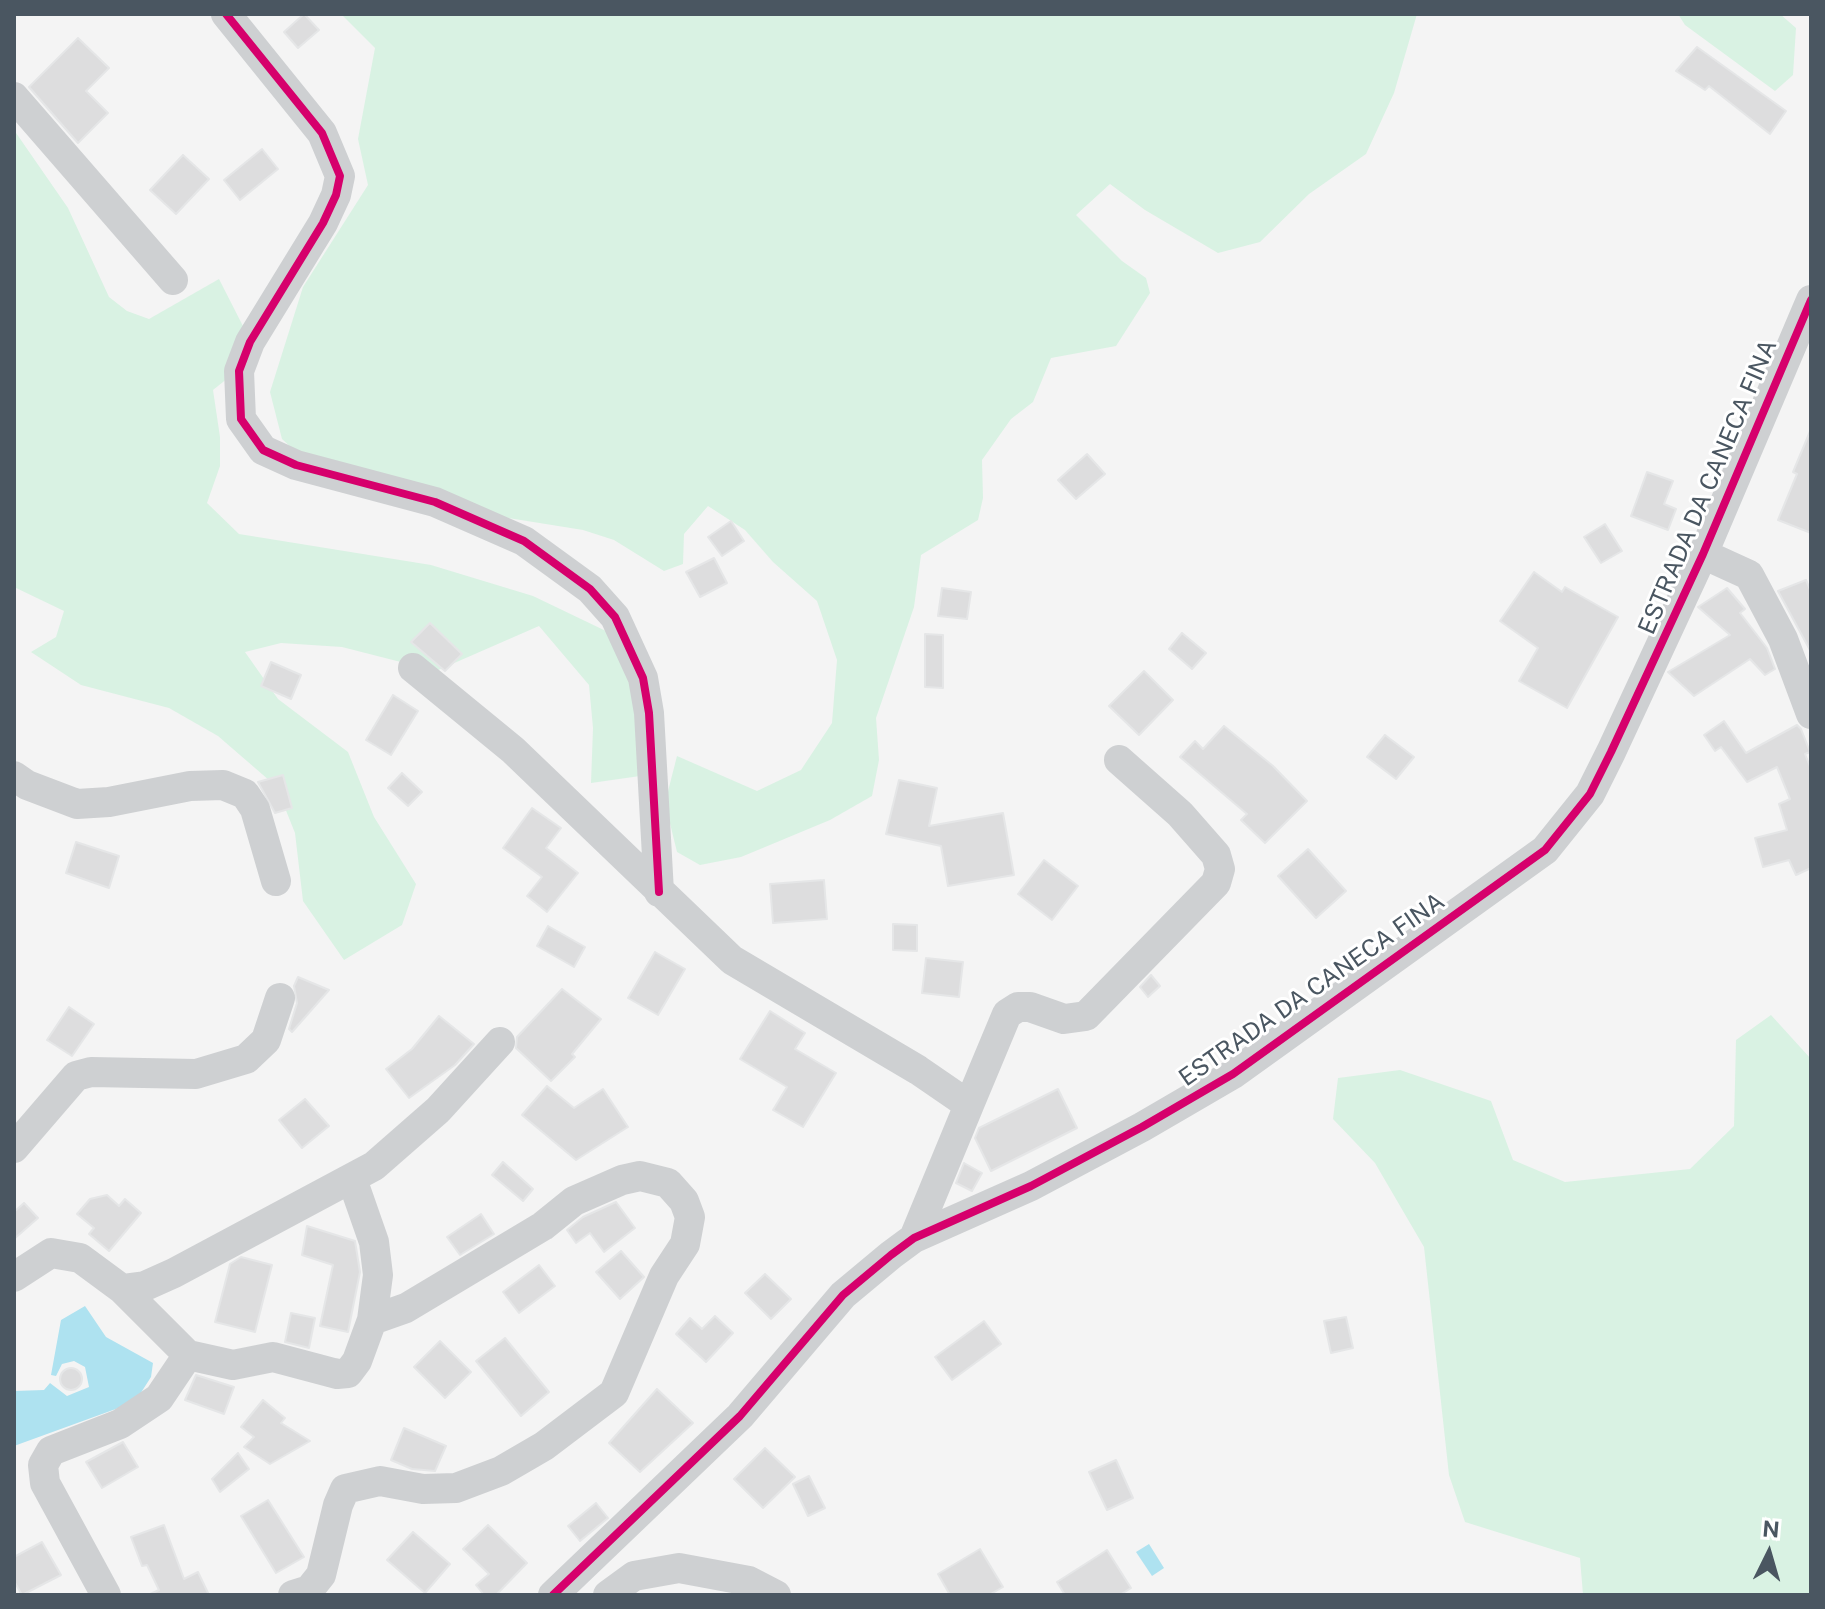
<!DOCTYPE html>
<style>
body{margin:0}
#map{position:relative;width:1825px;height:1609px;overflow:hidden;background:#f4f4f4;font-family:"Public Sans",sans-serif}
canvas{display:block}
.frame{position:absolute;inset:0;border:16px solid #4a5661;pointer-events:none}
.north{position:absolute;left:1729px;top:1513px;width:80px;height:80px;-webkit-text-stroke:6px #fff;paint-order:stroke;rotate:5deg;font-size:22px;font-weight:700;line-height:32px;text-align:center;color:#4a5661}
.north::after{content:'';display:block;margin:auto;width:28px;height:36px;background:#4a5661;clip-path:polygon(50% 0,100% 100%,50% 72%,0 100%)}
</style>
<div id="map">
<canvas width="1825" height="1609"></canvas>
<div class="frame"></div>
<div class="north">N</div>
</div>
<script>
const ctx = document.querySelector('canvas').getContext('2d');
ctx.lineJoin = 'round';
function fill(path, color) {
  ctx.fillStyle = color;
  ctx.fill(path, 'evenodd');
}
function poly(rows) {
  const path = new Path2D();
  for (const r of rows) {
    if (r.length === 3) {
      path.moveTo(r[0] + r[2], r[1]);
      path.arc(r[0], r[1], r[2], 0, 2 * Math.PI);
      continue;
    }
    path.moveTo(r[0], r[1]);
    for (let i = 2; i < r.length; i += 2) path.lineTo(r[i], r[i + 1]);
  }
  return path;
}
function trace(path, color, width, dash) {
  ctx.strokeStyle = color;
  ctx.lineWidth = width;
  ctx.lineCap = dash ? 'butt' : 'round';
  ctx.setLineDash(dash || []);
  ctx.stroke(path);
}
function drawText(font, color, halo, rows, align = 'center') {
  ctx.font = font + ' "Public Sans",sans-serif';
  ctx.lineWidth = 6;
  ctx.setLineDash([]);
  ctx.textBaseline = 'middle';
  ctx.strokeStyle = halo;
  ctx.fillStyle = color;
  for (const [text, x, y, turn = 0] of rows) {
    ctx.save();
    ctx.translate(x, y);
    ctx.rotate((+turn || 0) * Math.PI / 180);
    ctx.textAlign = isNaN(turn) ? turn : align;
    if (halo) ctx.strokeText(text, 0, 0);
    ctx.fillText(text, 0, 0);
    ctx.restore();
  }
}
fill(poly([
 [341,14,1417,14,1394,93,1366,154,1309,194,1260,242,1218,253,1145,210,1110,184,1076,215,1122,261,1146,278,1150,293,1116,346,1051,358,1033,402,1011,419,982,460,983,498,978,520,921,555,914,607,876,718,879,760,872,796,830,820,741,857,700,865,677,852,665,803,677,756,757,791,801,770,832,723,837,660,817,601,773,562,745,530,708,506,684,534,683,564,664,571,614,540,583,530,471,512,309,464,282,439,270,392,303,287,368,185,358,139,375,48],
 [1678,14,1780,14,1796,28,1793,75,1775,91,1685,25],
 [14,130,68,208,109,297,127,311,149,319,219,279,246,332,233,374,213,390,220,437,220,466,207,503,239,534,431,565,533,596,608,632,634,671,640,776,591,783,593,728,589,685,539,626,436,671,342,647,281,643,245,652,278,699,348,752,374,817,416,884,402,925,344,960,303,901,295,833,279,793,270,781,218,736,169,708,81,685,31,652,56,637,64,611,14,587],
 [1771,1015,1811,1059,1811,1595,1583,1595,1580,1558,1465,1522,1449,1475,1424,1247,1375,1163,1333,1119,1338,1078,1400,1070,1491,1101,1513,1160,1565,1182,1690,1169,1734,1126,1736,1040]
]), '#d9f2e3');
fill(poly([
 [85,1306,106,1337,153,1363,151,1377,135,1402,14,1446,14,1391,44,1390,50,1383,67,1396,89,1387,85,1367,74,1361,62,1364,56,1376,51,1375,61,1320],
 [1149,1544,1164,1568,1152,1576,1136,1552]
]), '#aee2f0');
const building = poly([
 [304,14,319,30,298,48,284,32,304,14],
 [78,38,109,68,86,91,108,113,78,143,29,87,78,38],
 [1697,47,1786,111,1770,134,1709,86,1705,90,1676,71,1697,47],
 [262,149,278,169,240,200,224,180,262,149],
 [183,155,209,179,176,214,150,190,183,155],
 [1811,429,1811,533,1778,520,1797,474,1793,472,1811,429],
 [1087,454,1105,474,1076,499,1058,480,1087,454],
 [1647,472,1673,481,1664,504,1676,509,1668,530,1631,516,1647,472],
 [731,521,744,541,722,556,708,537,731,521],
 [1605,524,1622,551,1601,563,1584,537,1605,524],
 [714,558,727,583,700,597,686,572,714,558],
 [1534,572,1562,592,1565,587,1618,617,1567,708,1519,681,1538,648,1500,621,1534,572],
 [1806,580,1811,592,1811,652,1778,591,1806,580],
 [942,588,971,592,967,619,938,616,942,588],
 [1727,588,1745,609,1740,613,1767,648,1775,669,1765,675,1750,659,1694,696,1668,672,1730,635,1698,607,1727,588],
 [430,623,462,654,445,671,411,642,430,623],
 [1182,633,1206,653,1192,669,1169,649,1182,633],
 [925,634,943,635,943,688,925,687,925,634],
 [271,662,301,675,291,699,261,686,271,662],
 [1144,671,1173,700,1139,735,1109,706,1144,671],
 [393,695,418,711,391,755,366,740,393,695],
 [1724,721,1746,753,1797,725,1801,729,1810,752,1805,754,1811,769,1811,868,1796,875,1789,860,1763,867,1755,838,1787,830,1779,804,1790,799,1777,767,1747,782,1721,747,1715,751,1704,735,1724,721],
 [1224,726,1273,766,1307,801,1265,843,1241,820,1247,814,1180,757,1195,741,1203,749,1224,726],
 [1385,735,1414,757,1396,779,1367,757,1385,735],
 [402,773,422,792,408,806,388,788,402,773],
 [283,775,292,808,275,813,258,782,283,775],
 [899,780,937,788,929,826,1003,813,1014,875,948,886,941,846,886,834,899,780],
 [532,808,561,828,546,848,578,873,547,912,527,896,542,877,503,848,532,808],
 [76,842,119,856,109,888,66,873,76,842],
 [1308,849,1346,891,1316,918,1278,876,1308,849],
 [1044,860,1078,886,1052,920,1018,894,1044,860],
 [824,880,827,919,773,923,770,884,824,880],
 [893,924,917,925,917,951,893,950,893,924],
 [548,926,585,947,574,967,537,946,548,926],
 [655,952,685,969,658,1015,628,998,655,952],
 [926,958,963,962,959,997,922,993,926,958],
 [1151,975,1160,986,1148,997,1140,987,1151,975],
 [298,977,329,990,292,1032,289,1029,297,1003,294,986,298,977],
 [562,989,601,1019,572,1054,575,1057,551,1081,516,1048,517,1037,562,989],
 [69,1007,94,1024,72,1056,47,1040,69,1007],
 [770,1011,805,1033,795,1049,836,1073,803,1127,773,1110,787,1087,740,1059,770,1011],
 [439,1016,474,1044,455,1065,409,1098,386,1069,412,1049,439,1016],
 [547,1086,574,1108,603,1089,628,1127,576,1160,522,1115,547,1086],
 [1058,1089,1077,1128,991,1171,975,1138,979,1128,1058,1089],
 [305,1099,329,1126,302,1148,279,1120,305,1099],
 [503,1162,533,1189,523,1201,492,1175,503,1162],
 [964,1163,982,1173,972,1191,956,1183,964,1163],
 [107,1195,119,1206,125,1199,141,1213,109,1251,89,1234,94,1228,77,1214,90,1199,107,1195],
 [616,1202,635,1228,604,1252,590,1233,576,1243,567,1230,583,1217,616,1202],
 [24,1203,38,1218,14,1239,14,1212,24,1203],
 [481,1214,494,1234,460,1255,447,1237,481,1214],
 [307,1226,355,1241,360,1272,348,1332,320,1326,333,1265,302,1255,307,1226],
 [621,1251,644,1277,620,1299,596,1272,621,1251],
 [241,1257,272,1265,255,1332,215,1322,230,1264,241,1257],
 [539,1265,555,1286,519,1313,503,1292,539,1265],
 [765,1274,791,1299,771,1319,745,1293,765,1274],
 [291,1313,315,1318,309,1348,285,1342,291,1313],
 [715,1316,733,1333,706,1362,676,1334,690,1318,702,1329,715,1316],
 [1346,1317,1353,1348,1331,1353,1324,1321,1346,1317],
 [984,1321,1001,1344,952,1380,935,1357,984,1321],
 [505,1338,549,1392,521,1416,476,1361,505,1338],
 [440,1341,471,1372,445,1398,414,1367,440,1341],
 [71,1379,11],
 [196,1375,234,1387,224,1414,185,1400,196,1375],
 [657,1389,693,1423,640,1472,609,1443,657,1389],
 [263,1400,285,1418,281,1423,310,1441,270,1464,244,1447,254,1437,241,1427,263,1400],
 [404,1428,446,1446,435,1471,412,1469,391,1460,404,1428],
 [123,1442,138,1467,102,1488,86,1462,123,1442],
 [765,1448,795,1477,763,1508,734,1479,765,1448],
 [238,1453,249,1469,220,1492,212,1479,238,1453],
 [1116,1460,1133,1498,1107,1510,1089,1472,1116,1460],
 [809,1476,825,1508,808,1516,793,1484,809,1476],
 [268,1500,304,1557,276,1573,241,1516,268,1500],
 [596,1503,608,1518,580,1541,568,1526,596,1503],
 [164,1525,184,1579,198,1572,209,1595,148,1595,159,1590,147,1565,142,1566,131,1537,164,1525],
 [488,1525,527,1563,496,1595,484,1595,476,1585,489,1574,463,1549,488,1525],
 [413,1532,450,1564,425,1593,387,1560,413,1532],
 [42,1542,61,1575,22,1595,14,1581,14,1557,42,1542],
 [980,1549,1003,1587,989,1595,950,1595,938,1574,980,1549],
 [1107,1550,1131,1588,1120,1595,1065,1595,1057,1582,1107,1550]
]);
fill(building, '#ddddde');
trace(building, '#e5e6e7', 2);
trace(poly([
 [226,14,322,133,340,176,336,195,323,223,250,342,239,371,241,419,263,450,296,465,435,502,524,541,590,589,615,617,643,678,649,713,659,892],
 [14,97,173,280],
 [1703,554,1749,575,1783,639,1811,714],
 [413,668,513,750,732,960,918,1070,969,1105,914,1238],
 [14,776,27,785,77,804,109,802,190,786,223,785,245,794,255,809,276,881],
 [969,1105,1007,1014,1018,1007,1030,1007,1064,1019,1086,1016,1216,883,1220,869,1216,855,1180,814,1119,760],
 [14,1148,76,1076,91,1072,196,1074,246,1059,266,1040,280,998],
 [14,1277,51,1253,80,1258,122,1289,145,1286,174,1273,374,1166,438,1110,500,1042],
 [188,1355,233,1365,273,1357,337,1374,348,1373,357,1361,372,1320,378,1275,374,1242,352,1179],
 [106,1595,45,1483,43,1465,51,1451,120,1424,159,1398,188,1355,122,1289],
 [293,1595,309,1590,321,1575,338,1505,345,1489,380,1481,423,1489,456,1488,501,1471,544,1446,614,1393,664,1276,685,1244,690,1217,684,1201,668,1183,640,1176,622,1180,574,1201,543,1226,406,1308,372,1320],
 [553,1595,740,1416,843,1295,891,1255,914,1238,1031,1186,1142,1127,1233,1074,1545,850,1590,794,1611,752,1703,554,1811,300],
 [608,1595,634,1576,679,1568,749,1581,776,1595]
]), '#ced0d2', 30);
trace(poly([
 [226,14,322,133,340,176,336,195,323,223,250,342,239,371,241,419,263,450,296,465,435,502,524,541,590,589,615,617,643,678,649,713,659,892],
 [553,1595,740,1416,843,1295,891,1255,914,1238,1031,1186,1142,1127,1233,1074,1545,850,1590,794,1611,752,1703,554,1811,300]
]), '#d6006c', 8);
drawText('24px', '#4a5661', '#fff', [
 ["ESTRADA DA CANECA FINA",1708,487,-67],
 ["ESTRADA DA CANECA FINA",1312,990,-35]
]);
</script>
